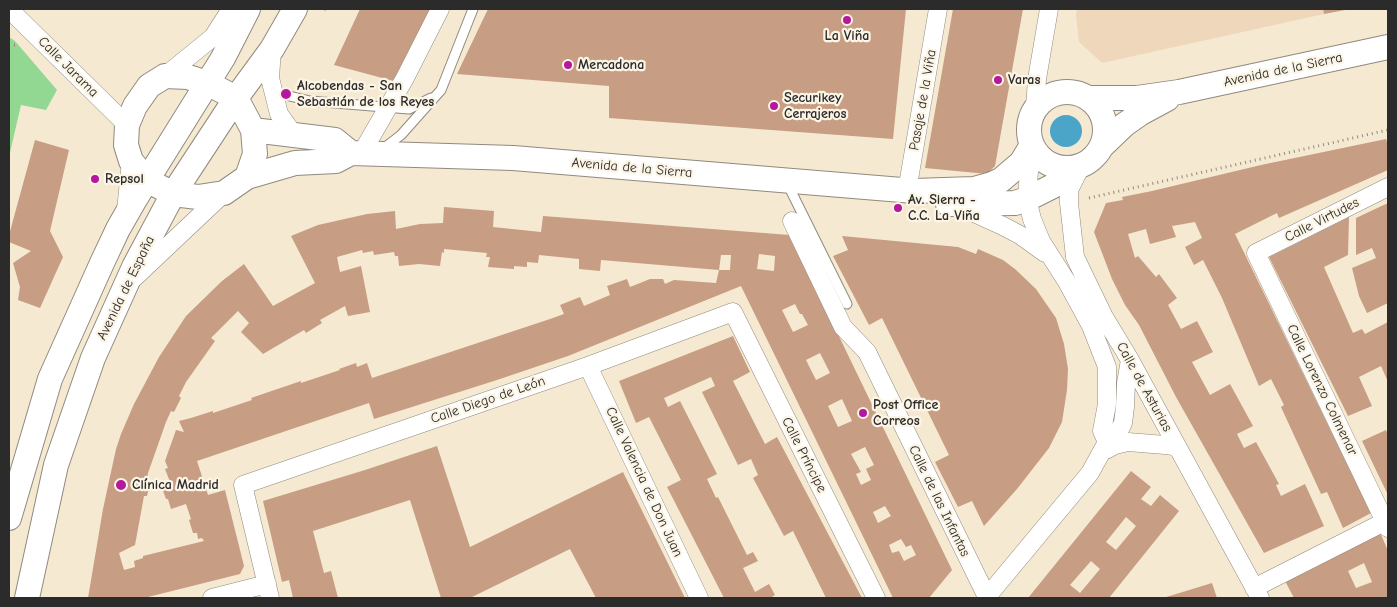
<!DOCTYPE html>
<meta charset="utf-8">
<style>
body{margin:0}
#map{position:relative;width:1397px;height:607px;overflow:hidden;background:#f6e9d1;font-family:"Comic Neue",sans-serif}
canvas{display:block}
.frame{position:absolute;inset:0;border:10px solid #2b2b2b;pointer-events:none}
</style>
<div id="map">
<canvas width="1397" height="607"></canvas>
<div class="frame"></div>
</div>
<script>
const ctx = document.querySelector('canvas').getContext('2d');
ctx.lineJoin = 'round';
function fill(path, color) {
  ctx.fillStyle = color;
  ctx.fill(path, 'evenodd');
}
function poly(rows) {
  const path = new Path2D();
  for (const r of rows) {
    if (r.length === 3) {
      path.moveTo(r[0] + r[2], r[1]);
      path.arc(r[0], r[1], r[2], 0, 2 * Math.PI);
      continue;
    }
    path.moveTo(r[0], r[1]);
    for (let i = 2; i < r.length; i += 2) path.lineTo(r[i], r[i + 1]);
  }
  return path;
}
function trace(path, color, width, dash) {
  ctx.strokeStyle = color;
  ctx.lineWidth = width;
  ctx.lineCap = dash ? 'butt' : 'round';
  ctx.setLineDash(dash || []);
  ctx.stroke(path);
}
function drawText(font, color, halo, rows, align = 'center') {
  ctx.font = font + ' "Comic Neue",sans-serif';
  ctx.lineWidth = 4.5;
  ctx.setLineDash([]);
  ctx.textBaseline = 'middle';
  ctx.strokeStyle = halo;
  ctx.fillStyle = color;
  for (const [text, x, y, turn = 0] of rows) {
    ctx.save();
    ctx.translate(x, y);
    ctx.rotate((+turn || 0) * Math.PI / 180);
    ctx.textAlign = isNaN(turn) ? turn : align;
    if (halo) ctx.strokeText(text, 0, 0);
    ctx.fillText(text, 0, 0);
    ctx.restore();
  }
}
fill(poly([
 [1077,9,1323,9,1324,14,1102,63,1079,42,1076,15]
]), '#eed7bb');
fill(poly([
 [9,37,15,41,57,90,46,110,21,105,9,157]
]), '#92d892');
fill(poly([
 [1066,131,16]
]), '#4ba5c9');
fill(poly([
 [360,9,435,9,397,82,334,65],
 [488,9,906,9,893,139,609,118,609,86,457,74],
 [953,9,1023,9,995,166,987,174,925,168],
 [1323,9,1345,9,1345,10,1324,14],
 [1386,139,1388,145,1388,170,1279,218,1277,213,1235,234,1371,513,1343,528,1327,492,1321,494,1281,407,1284,405,1271,379,1259,386,1222,298,1203,260,1194,265,1185,247,1202,238,1195,222,1172,226,1176,237,1150,244,1146,229,1128,234,1135,258,1138,256,1156,277,1159,274,1177,298,1168,305,1181,329,1197,321,1213,352,1192,362,1210,395,1230,384,1253,426,1237,434,1244,448,1256,442,1279,484,1276,485,1281,496,1305,484,1324,526,1264,553,1176,397,1139,325,1125,305,1112,279,1094,232,1106,203,1123,200,1122,197,1152,191,1261,165],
 [35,140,69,150,50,231,63,257,40,308,18,300,20,287,13,263,31,251,9,242,9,235],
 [1388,203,1388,303,1367,313,1359,296,1352,268,1376,258,1372,248,1356,255,1356,218],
 [444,207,494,211,493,227,541,232,543,216,790,235,952,570,929,598,893,598,741,286,568,356,497,380,374,419,369,403,197,461,208,495,225,490,244,566,240,574,144,598,88,598,103,509,116,449,121,434,134,404,159,357,186,316,222,281,244,264,273,306,315,283,291,236,318,225,367,214,395,211,396,229,420,224,443,223],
 [444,249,487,253,486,257,490,257,488,267,514,269,514,266,527,267,527,262,538,263,539,255,579,259,579,269,600,271,601,260,719,270,721,255,731,255,730,270,719,270,716,283,674,280,665,284,663,279,650,279,630,287,627,279,607,286,610,295,584,306,580,297,560,305,564,314,550,319,372,378,367,363,357,367,356,363,339,369,340,370,301,383,301,381,251,398,252,400,213,413,213,411,191,418,179,421,184,432,176,430,165,461,168,468,165,469,170,482,161,485,166,499,168,499,171,509,186,504,191,519,189,520,193,533,197,533,198,539,202,538,204,541,143,556,143,558,134,561,135,567,124,570,119,553,135,545,144,496,147,496,149,487,146,486,148,473,166,422,171,411,174,412,181,398,179,396,186,382,215,341,211,338,238,311,249,323,241,332,263,354,304,330,306,333,322,323,320,320,345,306,348,316,370,312,361,266,340,272,337,257,362,250,363,253,373,251,374,255,394,252,395,256,398,256,399,266,419,264,440,266,442,252,444,253],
 [759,254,775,256,774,271,757,269],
 [795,304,800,314,802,314,808,325,793,332,782,310],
 [820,353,830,373,816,380,806,360],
 [842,399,852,421,838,427,828,406],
 [865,447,874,465,866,469,871,480,861,485,856,474,861,472,851,454],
 [885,506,891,516,878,523,873,512],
 [901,539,906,547,911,545,916,555,904,561,899,551,892,553,889,545],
 [1349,217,1348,255,1324,267,1353,333,1362,329,1365,334,1388,322,1388,382,1381,366,1359,377,1372,406,1348,416,1269,257],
 [842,236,958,247,976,254,978,249,1003,260,1015,269,1036,289,1056,318,1064,344,1068,369,1067,390,1062,422,1049,448,1017,489,984,526,972,501,958,507,935,462,949,455,882,318,869,325,833,256,848,250],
 [733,336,750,372,733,381,765,444,777,437,862,598,826,598,793,531,784,536,753,478,758,475,751,459,738,465,702,392,715,386,711,377,664,398,668,407,680,401,717,474,707,479,716,498,718,497,747,555,753,552,758,561,743,568,755,592,769,584,775,595,770,598,724,598,667,487,681,480,649,417,636,423,619,381],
 [1386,430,1388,435,1388,495,1362,441],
 [437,446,470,547,623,472,685,598,596,598,570,549,470,598,441,598,410,500,313,531,324,573,331,571,338,598,293,598,289,580,282,582,263,501,365,470],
 [1131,471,1151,487,1141,499,1151,506,1160,495,1179,511,1109,598,1028,598],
 [1126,517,1136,526,1116,550,1106,542],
 [1091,561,1100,569,1080,593,1070,585],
 [1380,532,1388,551,1388,598,1294,598,1284,579],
 [1364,563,1372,582,1356,588,1348,571],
 [1212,583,1217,598,1163,598]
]), '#c79d83');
const lane = poly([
 [273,92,310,101,409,109,431,98],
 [384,148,401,135,441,90,473,9],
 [787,183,847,304]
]);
const street = poly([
 [9,9,127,125],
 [272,49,270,78,279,114,294,135],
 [165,76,213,37,231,9],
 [1035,108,1037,79,1049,9],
 [1036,153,1029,171,1027,199,1032,219,1041,241,1067,282,1091,326,1107,367,1107,404,1102,431,1107,442],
 [361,154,405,78,440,9],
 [1081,166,1069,190,1069,203,1075,257,1104,317,1130,360,1260,598],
 [1388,187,1256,253,1388,528],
 [907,191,938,9],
 [958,208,972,212,1003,226,1020,235,1045,253],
 [126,211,131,161],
 [792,221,843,327,867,352,987,597],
 [134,278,224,193],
 [588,366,699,598],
 [1106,450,1115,445,1128,442,1165,445,1174,446,1178,449],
 [1254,588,1388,520],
 [212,598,267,584],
 [270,598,243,485,588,366,733,312,876,598],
 [986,598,1090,473,1107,442,1117,435,1123,423,1125,407,1126,383,1130,360]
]);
const secondary = poly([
 [165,76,188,77,207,83,236,98,253,130,255,154,247,177,224,193,198,197,173,194,147,180,131,161,126,145,127,125,135,106,149,86,165,76],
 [1067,130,38],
 [1088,98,1137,98,1179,92,1388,47],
 [253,130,335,140,351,153],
 [1102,146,1124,125,1141,113,1167,99],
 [247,177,295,163,336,161,351,153,513,158,914,191,974,189,992,184,1001,180,1021,163,1032,145],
 [948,204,1015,203,1027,199,1055,185,1070,168],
 [9,518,50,379,102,263,118,229,134,201,223,58,248,9],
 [27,598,56,465,93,358,134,267,173,194,236,98,272,49,295,9]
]);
trace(lane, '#908a7e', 11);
trace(street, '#908a7e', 19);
trace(secondary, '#908a7e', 26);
trace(poly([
 [324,10,325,9],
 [9,45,18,45],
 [1089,198,1388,130]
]), '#908a7e', 3, [1, 4]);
trace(lane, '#fff', 9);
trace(street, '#fff', 18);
trace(secondary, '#fff', 24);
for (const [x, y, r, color] of [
 [847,20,5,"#b5179e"],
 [568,65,5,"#b5179e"],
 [998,80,5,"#b5179e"],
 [286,94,6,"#b5179e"],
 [774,106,5,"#b5179e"],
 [95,179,5,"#b5179e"],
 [898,208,5,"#b5179e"],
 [863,413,5,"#b5179e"],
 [121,485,6,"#b5179e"]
]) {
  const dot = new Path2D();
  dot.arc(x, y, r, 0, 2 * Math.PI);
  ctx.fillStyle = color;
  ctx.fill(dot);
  trace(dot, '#fcf5e5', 2);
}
drawText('bold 14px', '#2b2b2b', '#fcf5e5', [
 ["La Viña",847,36,"center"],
 ["Mercadona",578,65],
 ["Varas",1008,80],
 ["Alcobendas - San",297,86],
 ["Sebastián de los Reyes",297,102],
 ["Securikey",784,98],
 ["Cerrajeros",784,114],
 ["Repsol",105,179],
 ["Av. Sierra -",908,200],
 ["C.C. La Viña",908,216],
 ["Post Office",873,405],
 ["Correos",873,421],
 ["Clínica Madrid",132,485]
], 'left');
drawText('14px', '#2b2b2b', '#fcf5e5', [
 ["Calle Jarama",68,67,45],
 ["Avenida de la Sierra",1283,70,-12],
 ["Pasaje de la Viña",923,100,-80],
 ["Avenida de la Sierra",632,168,5],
 ["Calle Virtudes",1322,220,-27],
 ["Avenida de España",126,288,-64],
 ["Calle de Asturias",1144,387,61],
 ["Calle Lorenzo Colmenar",1322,390,64],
 ["Calle Diego de León",488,400,-19],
 ["Calle Príncipe",804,455,63],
 ["Calle Valencia de Don Juan",644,482,65],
 ["Calle de las Infantas",939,501,64]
]);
</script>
